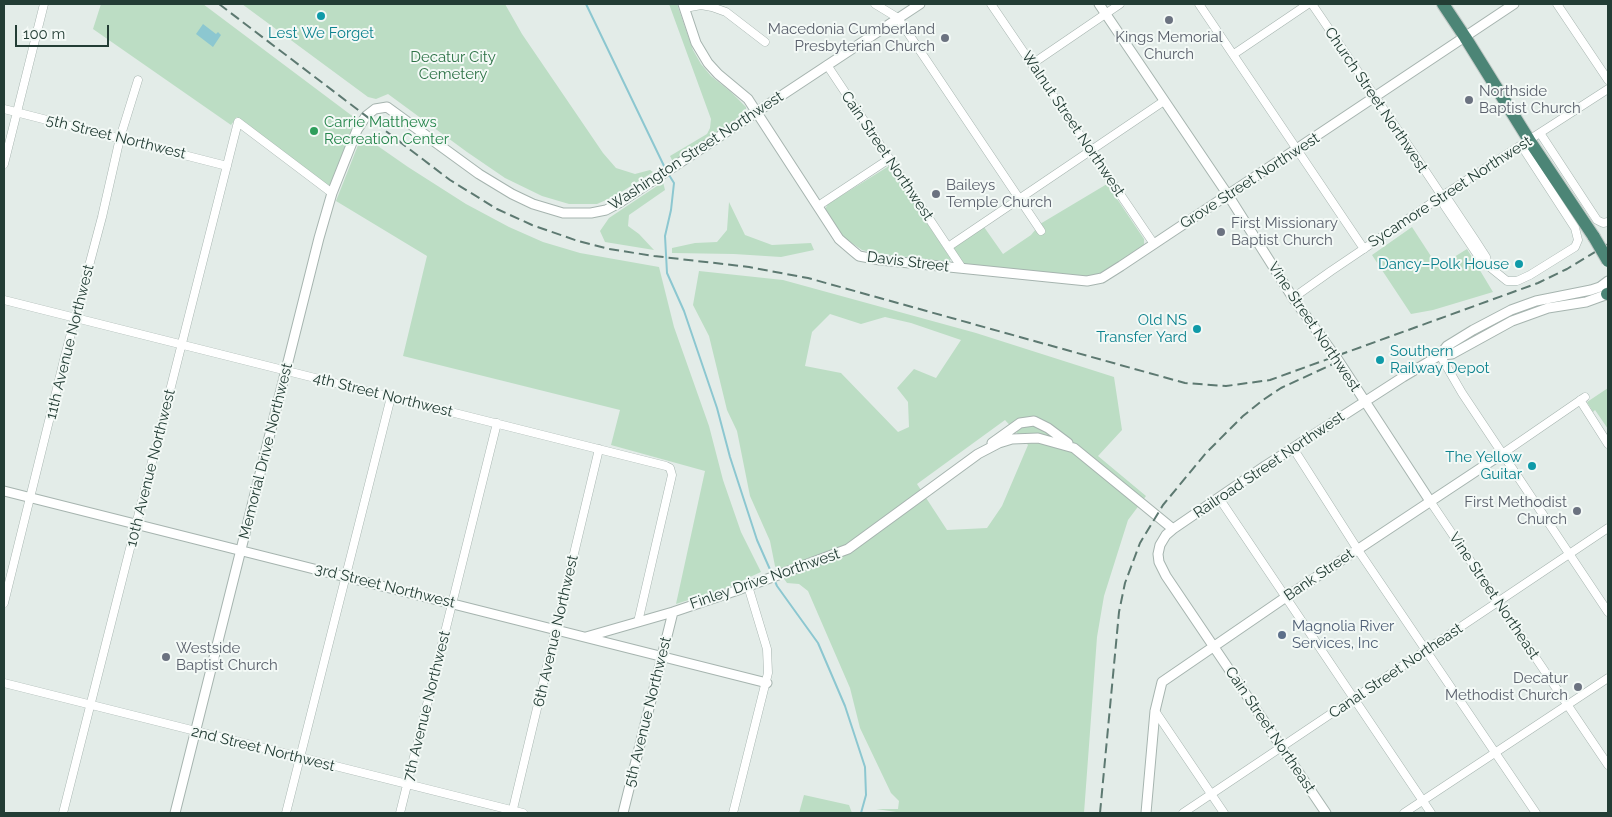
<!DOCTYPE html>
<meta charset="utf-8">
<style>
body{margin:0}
#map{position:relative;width:1612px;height:817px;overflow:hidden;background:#e3ece8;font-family:Raleway,sans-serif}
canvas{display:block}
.frame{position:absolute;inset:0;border:5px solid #233d35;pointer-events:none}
.scale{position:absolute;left:15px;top:25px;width:94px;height:22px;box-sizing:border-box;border:2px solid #233d35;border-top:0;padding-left:6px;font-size:15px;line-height:18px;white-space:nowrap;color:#233d35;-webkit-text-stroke:4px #f3f9f6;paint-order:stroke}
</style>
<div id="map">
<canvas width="1612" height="817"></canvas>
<div class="frame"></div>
<div class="scale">100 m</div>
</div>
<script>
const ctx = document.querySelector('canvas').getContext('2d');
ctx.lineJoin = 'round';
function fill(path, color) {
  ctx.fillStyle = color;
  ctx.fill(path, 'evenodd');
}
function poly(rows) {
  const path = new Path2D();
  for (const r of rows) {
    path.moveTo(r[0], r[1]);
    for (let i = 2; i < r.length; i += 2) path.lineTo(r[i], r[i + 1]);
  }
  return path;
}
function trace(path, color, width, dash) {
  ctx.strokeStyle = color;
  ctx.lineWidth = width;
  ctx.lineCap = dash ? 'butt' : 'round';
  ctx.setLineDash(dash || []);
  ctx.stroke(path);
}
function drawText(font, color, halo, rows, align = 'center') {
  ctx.font = font + ' Raleway,sans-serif';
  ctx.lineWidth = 4;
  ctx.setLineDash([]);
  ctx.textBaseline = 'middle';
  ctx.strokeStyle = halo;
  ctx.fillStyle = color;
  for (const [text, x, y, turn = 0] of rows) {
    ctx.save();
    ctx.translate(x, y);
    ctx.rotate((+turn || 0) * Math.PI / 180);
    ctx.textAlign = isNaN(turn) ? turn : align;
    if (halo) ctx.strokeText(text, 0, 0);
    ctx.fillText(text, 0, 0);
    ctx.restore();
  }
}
fill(poly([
 [101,4,203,4,355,118,356,123,331,184,329,186,237,117,231,125,93,29],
 [242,4,505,4,522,34,603,153,616,168,635,174,650,170,653,172,615,196,597,204,569,204,542,196,505,178,467,152,388,94,376,99,368,97],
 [669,4,677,4,693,50,701,64,711,76,731,92,746,107,746,113,743,116,673,162,670,156,707,134,710,128,711,119],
 [362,135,408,167,466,204,509,227,543,242,580,253,659,267,674,327,709,426,723,480,741,532,761,572,726,588,676,604,705,471,611,445,620,410,403,356,427,256,336,201],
 [889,166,951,259,949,262,874,253,862,250,843,237,825,209,828,204],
 [663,182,665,190,629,215,628,226,639,234,654,250,605,242,600,231,609,218],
 [1107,184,1144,239,1144,245,1101,274,1086,279,963,264,953,248,984,227,1003,254,1031,235,1040,224],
 [729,202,745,235,772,245,811,243,814,250,781,257,734,254,672,253,672,248,695,243,717,242,727,230],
 [1412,227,1438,267,1467,249,1493,292,1433,310,1411,314,1372,255],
 [699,271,783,280,976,333,1114,377,1122,430,1098,456,1146,496,1128,520,1104,596,1097,637,1084,813,903,813,876,809,898,809,899,801,891,793,860,728,850,688,808,591,799,584,787,583,775,566,770,541,750,496,737,431,727,410,709,336,693,305],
 [830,314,861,324,885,317,911,323,961,340,936,378,914,369,897,388,908,402,909,427,898,432,841,373,805,366,812,332],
 [1005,420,1028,445,1002,506,987,528,947,530,917,484],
 [1608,388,1608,429,1595,410,1593,412,1587,402],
 [804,795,849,805,852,813,799,813]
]), '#bcddc4');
fill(poly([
 [203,24,216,34,218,32,221,35,213,47,196,34]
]), '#8cc7d0');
trace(poly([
 [586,4,665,168],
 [669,175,674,183,671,210,665,236,667,273,684,311,717,408,730,457,757,540,772,574],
 [774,579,777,586,818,643,845,706,865,767,866,795,861,813]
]), '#8cc7d0', 2);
const minor = poly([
 [875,4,898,18,1041,231],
 [991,4,1154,244],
 [1199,4,1364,249],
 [1312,4,1410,148,1442,196,1444,205,1481,260,1507,281,1517,281,1530,275,1575,247,1578,240,1575,228,1521,145],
 [1557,4,1608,80],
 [685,8,701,5,712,7,726,12,765,42],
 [1234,54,1308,4],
 [1032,64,1120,4],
 [827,65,962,268],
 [4,109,227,166],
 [1540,133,1597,220,1603,223,1608,222],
 [4,164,44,4],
 [1442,196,1449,201,1475,240,1486,257,1488,265],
 [818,206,889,159],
 [948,247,1164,101],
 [1293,298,1331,271,1442,196,1608,89],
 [4,300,666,466,670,468,672,475,638,622],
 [1440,355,1462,393,1608,612],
 [1580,400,1608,444],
 [1293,448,1358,550,1536,813],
 [1502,454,1585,397],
 [1219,498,1431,813],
 [1430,501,1608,765],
 [4,603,65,356,102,217,120,138,138,80],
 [4,683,523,813],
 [1155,711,1224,813],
 [63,813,238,122,332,193],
 [286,813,391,397],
 [400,813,497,423],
 [512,813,599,449],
 [733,813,768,673,767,649,748,586],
 [1183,813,1608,528],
 [1404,813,1608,678]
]);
const tertiary = poly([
 [683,4,696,43,708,63,718,74,748,99,839,239,853,251,859,256,880,260,1087,281,1102,278,1121,266,1514,4],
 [1099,4,1228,195,1293,298,1338,360,1430,501],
 [1440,355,1452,354,1512,321,1548,308,1586,302,1608,294],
 [992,443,1020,423,1034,421,1048,428,1068,443],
 [4,491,767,683],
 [586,637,673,612,735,591,848,549,978,454,999,443,1012,439,1038,438,1074,448,1173,529],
 [175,813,319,238,332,193,357,130,366,116,375,109,387,107,479,174,512,194,533,204,563,213,591,213,606,210,619,203,920,4],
 [623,813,673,612],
 [1146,813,1155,711,1162,682,1286,597,1502,454],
 [1326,813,1166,576,1159,562,1158,554,1160,545,1166,535,1173,529,1265,466,1403,377,1440,355,1447,346,1473,330,1511,310,1536,301,1591,290,1600,287,1608,281]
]);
const trunk = poly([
 [1443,4,1465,37,1529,140,1594,237],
 [1607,294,1608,294]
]);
trace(minor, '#a6b4af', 9);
trace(tertiary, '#a6b4af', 11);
trace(trunk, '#c1c9c6', 14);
trace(minor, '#fff', 8);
trace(tertiary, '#fff', 9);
trace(trunk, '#4c8576', 12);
trace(poly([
 [219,4,450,180,497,209,532,225,578,241,609,249,654,256,749,267,808,278,1185,383,1226,386,1270,380,1538,283,1567,269,1608,244],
 [1100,813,1119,612,1125,583,1140,543,1163,505,1206,453,1243,416,1263,400,1281,388,1333,364]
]), '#5d7971', 2, [10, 5]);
const trunkBridge = poly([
 [1594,237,1608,261]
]);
trace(trunkBridge, '#c1c9c6', 14, []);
trace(trunkBridge, '#4c8576', 12);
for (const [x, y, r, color] of [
 [321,16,5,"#0f9aa8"],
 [1169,20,5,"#6b7280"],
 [945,38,5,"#6b7280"],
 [1469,100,5,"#6b7280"],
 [314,131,5,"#2e9e5b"],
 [936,194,5,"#6b7280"],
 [1221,232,5,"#6b7280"],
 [1519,264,5,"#0f9aa8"],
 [1197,329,5,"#0f9aa8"],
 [1380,360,5,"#0f9aa8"],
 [1532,466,5,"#0f9aa8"],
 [1577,511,5,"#6b7280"],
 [1282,635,5,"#5c6f8a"],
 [166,657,5,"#6b7280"],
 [1578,687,5,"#6b7280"]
]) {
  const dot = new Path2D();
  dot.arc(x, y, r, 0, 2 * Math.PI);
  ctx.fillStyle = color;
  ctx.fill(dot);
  trace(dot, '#f3f9f6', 2);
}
drawText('15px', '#5b616d', '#f3f9f6', [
 ["Macedonia Cumberland",935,29,"right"],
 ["Presbyterian Church",935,46,"right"],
 ["Kings Memorial",1169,37,"center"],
 ["Church",1169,54,"center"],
 ["Northside",1479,91],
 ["Baptist Church",1479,108],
 ["Baileys",946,185],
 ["Temple Church",946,202],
 ["First Missionary",1231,223],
 ["Baptist Church",1231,240],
 ["First Methodist",1567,502,"right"],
 ["Church",1567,519,"right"],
 ["Westside",176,648],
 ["Baptist Church",176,665],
 ["Decatur",1568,678,"right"],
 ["Methodist Church",1568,695,"right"]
], 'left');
drawText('15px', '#0d838f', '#f3f9f6', [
 ["Lest We Forget",321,33,"center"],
 ["Dancy–Polk House",1509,264],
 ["Old NS",1187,320],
 ["Transfer Yard",1187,337],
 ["Southern",1390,351,"left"],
 ["Railway Depot",1390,368,"left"],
 ["The Yellow",1522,457],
 ["Guitar",1522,474]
], 'right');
drawText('15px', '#2e7347', '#f3f9f6', [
 ["Decatur City",453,57],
 ["Cemetery",453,74]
]);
drawText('15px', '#233d35', '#f3f9f6', [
 ["Church Street Northwest",1376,100,56],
 ["Walnut Street Northwest",1073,124,56],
 ["5th Street Northwest",116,137,14],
 ["Washington Street Northwest",696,151,-33],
 ["Cain Street Northwest",887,156,56],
 ["Grove Street Northwest",1250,181,-33],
 ["Sycamore Street Northwest",1450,192,-33],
 ["Davis Street",908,262,7],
 ["Vine Street Northwest",1314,327,56],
 ["11th Avenue Northwest",70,342,-76],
 ["4th Street Northwest",383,395,14],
 ["Memorial Drive Northwest",266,451,-76],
 ["Railroad Street Northwest",1269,465,-34],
 ["10th Avenue Northwest",151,468,-76],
 ["Bank Street",1319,575,-34],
 ["Finley Drive Northwest",765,579,-19],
 ["3rd Street Northwest",385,586,14],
 ["Vine Street Northeast",1494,596,56],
 ["6th Avenue Northwest",556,631,-77],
 ["Canal Street Northeast",1396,671,-34],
 ["7th Avenue Northwest",427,706,-76],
 ["5th Avenue Northwest",648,712,-76],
 ["Cain Street Northeast",1270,730,56],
 ["2nd Street Northwest",263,749,14]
]);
drawText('15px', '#27864d', '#f3f9f6', [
 ["Carrie Matthews",324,122],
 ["Recreation Center",324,139]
], 'left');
drawText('15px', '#4e5e75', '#f3f9f6', [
 ["Magnolia River",1292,626],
 ["Services, Inc",1292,643]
], 'left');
</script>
